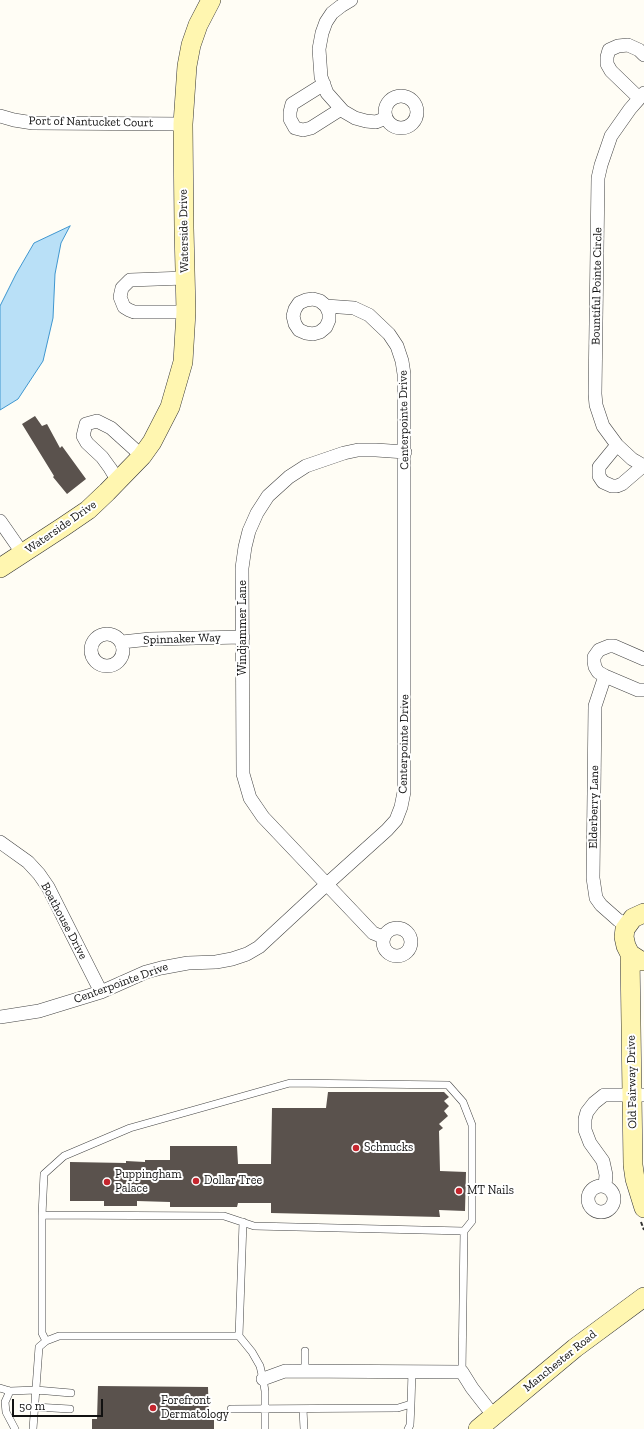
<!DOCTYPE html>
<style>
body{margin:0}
#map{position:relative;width:644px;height:1429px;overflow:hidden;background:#fffdf5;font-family:"Zilla Slab",serif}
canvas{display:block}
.scale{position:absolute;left:12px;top:1399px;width:91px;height:18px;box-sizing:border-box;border:2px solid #111;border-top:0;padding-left:5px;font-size:12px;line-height:14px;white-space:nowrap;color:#111;-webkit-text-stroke:3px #fff;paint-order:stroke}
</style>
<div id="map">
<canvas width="644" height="1429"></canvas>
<div class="scale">50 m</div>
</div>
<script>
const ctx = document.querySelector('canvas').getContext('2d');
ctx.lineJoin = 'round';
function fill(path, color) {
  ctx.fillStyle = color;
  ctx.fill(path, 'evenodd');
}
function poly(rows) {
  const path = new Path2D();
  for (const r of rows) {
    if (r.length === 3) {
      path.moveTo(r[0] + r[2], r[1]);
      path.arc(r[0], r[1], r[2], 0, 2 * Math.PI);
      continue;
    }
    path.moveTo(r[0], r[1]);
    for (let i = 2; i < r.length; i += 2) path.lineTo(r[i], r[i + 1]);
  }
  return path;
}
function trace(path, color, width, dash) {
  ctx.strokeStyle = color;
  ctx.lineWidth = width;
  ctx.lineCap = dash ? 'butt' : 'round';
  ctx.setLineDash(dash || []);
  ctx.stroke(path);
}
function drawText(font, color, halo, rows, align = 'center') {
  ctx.font = font + ' "Zilla Slab",serif';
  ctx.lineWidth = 4;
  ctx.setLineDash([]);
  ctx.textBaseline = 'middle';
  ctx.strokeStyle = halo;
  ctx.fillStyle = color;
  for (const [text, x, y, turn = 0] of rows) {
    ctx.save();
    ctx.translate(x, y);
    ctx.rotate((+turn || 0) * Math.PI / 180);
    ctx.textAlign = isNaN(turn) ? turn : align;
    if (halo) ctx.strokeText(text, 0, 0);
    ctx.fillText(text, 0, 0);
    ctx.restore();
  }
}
const water = poly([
 [70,226,61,243,55,274,53,318,43,361,18,399,0,410,0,306,16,274,34,243,70,226]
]);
fill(water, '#b9e0f7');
trace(water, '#3f96cf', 1);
fill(poly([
 [35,416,42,426,47,424,60,448,62,446,86,479,67,494,53,477,54,476,22,424],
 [328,1092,444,1092,449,1097,444,1101,449,1106,444,1111,448,1116,439,1124,443,1128,439,1131,440,1171,466,1172,465,1211,439,1210,440,1217,271,1213,271,1203,238,1203,237,1207,170,1207,170,1202,137,1201,137,1206,104,1206,104,1201,70,1201,70,1162,126,1163,126,1161,145,1162,145,1160,170,1160,170,1146,237,1146,238,1164,271,1164,272,1108,326,1108],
 [98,1386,208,1387,209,1420,214,1420,214,1429,92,1429,92,1419,97,1419]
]), '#5a524d');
const lane = poly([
 [42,1215,44,1174,64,1156,130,1128,290,1083,448,1085,463,1102,472,1125,472,1221,464,1231],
 [243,1222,239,1336,252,1352,260,1366,263,1379,265,1391,265,1429],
 [46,1341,42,1333,42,1215,224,1216,254,1226,464,1231,462,1372],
 [305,1351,305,1371],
 [0,1388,10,1391,36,1390,71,1393],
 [10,1391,5,1402,6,1412,15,1429],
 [35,1407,70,1409],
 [231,1409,398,1408,411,1404,412,1371],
 [303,1409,304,1429],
 [33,1429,39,1347,46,1341,59,1336,239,1336],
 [408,1429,410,1425,411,1404]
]);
const street = poly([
 [351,0,341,6,332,13,326,22,322,33,319,49,321,77,327,93,343,111,355,118,366,121,376,122,386,118],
 [324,84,292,104,290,112,290,119,295,128,303,130,311,128,341,109],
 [644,93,630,109,611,136,601,165,598,178,595,394,596,405,603,426,617,445,632,459,644,466],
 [401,112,16],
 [639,98,611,71,607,64,607,57,609,50,618,46,628,45,639,50,644,55],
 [0,116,14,120,33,123,183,124],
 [185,278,130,280,122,288,120,297,124,307,129,310,134,312,186,312],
 [617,445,599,467,599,476,603,482,612,486,617,486,622,484,643,466],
 [118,481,110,468,102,457,87,443,83,436,86,424,97,421,111,428,142,456],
 [0,521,23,554],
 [107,650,16],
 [122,642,150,639,243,637],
 [644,659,614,646,609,646,599,650,594,657,594,662,595,667,598,672,605,676,638,690,644,690],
 [605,676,595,706,593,878,596,898,601,905,618,920,627,925],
 [0,842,28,862,39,874,48,887,101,992],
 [397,942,14],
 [383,937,373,933,263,817,250,798,243,774,242,568,245,547,249,531,257,513,268,496,289,477,306,466,344,453,358,450,376,450,405,452],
 [0,1017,39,1011,52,1007,101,992,146,972,161,968,188,963,216,962,232,959,247,954,259,947,327,884,387,830,396,820,401,807,404,792,404,374,402,361,397,346,389,334,369,315,354,308,326,306,320,301,313,299,306,300,299,303,295,309,293,316,295,324,299,330,306,333,313,334,320,332,326,327,329,320,329,313,326,306],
 [601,1199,13],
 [605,1186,606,1175,603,1161,590,1143,585,1130,585,1119,587,1112,594,1103,604,1095,644,1095],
 [263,1379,285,1371,462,1372,472,1388,493,1415]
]);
const secondary = poly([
 [0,568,63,527,88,510,107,492,142,456,152,442,170,407,183,362,186,312,184,228,183,124,187,66,191,45,198,25,211,0],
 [644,913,633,918,625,929,624,937,626,946,630,954,641,961,644,961],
 [630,954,633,1165,635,1179,644,1208],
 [478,1429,575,1348,644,1297]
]);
trace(lane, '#444', 8);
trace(street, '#444', 14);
trace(secondary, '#333', 20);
trace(poly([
 [641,1222,644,1230]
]), '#333', 2, [4, 2]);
trace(lane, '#fff', 7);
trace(street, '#fff', 13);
trace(secondary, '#fff6b0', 19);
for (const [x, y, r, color] of [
 [356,1148,4,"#c4262e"],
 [196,1181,4,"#c4262e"],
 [107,1182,4,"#c4262e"],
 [459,1191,4,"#c4262e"],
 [153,1408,4,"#c4262e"]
]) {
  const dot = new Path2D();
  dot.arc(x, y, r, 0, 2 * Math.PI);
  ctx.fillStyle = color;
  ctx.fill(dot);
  trace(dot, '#fff', 1.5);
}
drawText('12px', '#111', '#fff', [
 ["Port of Nantucket Court",91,122,1],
 ["Waterside Drive",184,231,-91],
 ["Bountiful Pointe Circle",597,286,-89],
 ["Centerpointe Drive",404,420,-91],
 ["Waterside Drive",61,527,-35],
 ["Windjammer Lane",243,628,-90],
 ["Spinnaker Way",182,639,-2],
 ["Centerpointe Drive",404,744,-89],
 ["Elderberry Lane",594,807,-89],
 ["Boathouse Drive",64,921,62],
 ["Centerpointe Drive",121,983,-20],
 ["Old Fairway Drive",632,1082,-91],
 ["Manchester Road",560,1361,-39]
]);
drawText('12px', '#111', '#fff', [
 ["Schnucks",364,1148],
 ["Puppingham",115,1175],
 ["Palace",115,1189],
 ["Dollar Tree",204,1181],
 ["MT Nails",467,1191],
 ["Forefront",161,1401],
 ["Dermatology",161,1415]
], 'left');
</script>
